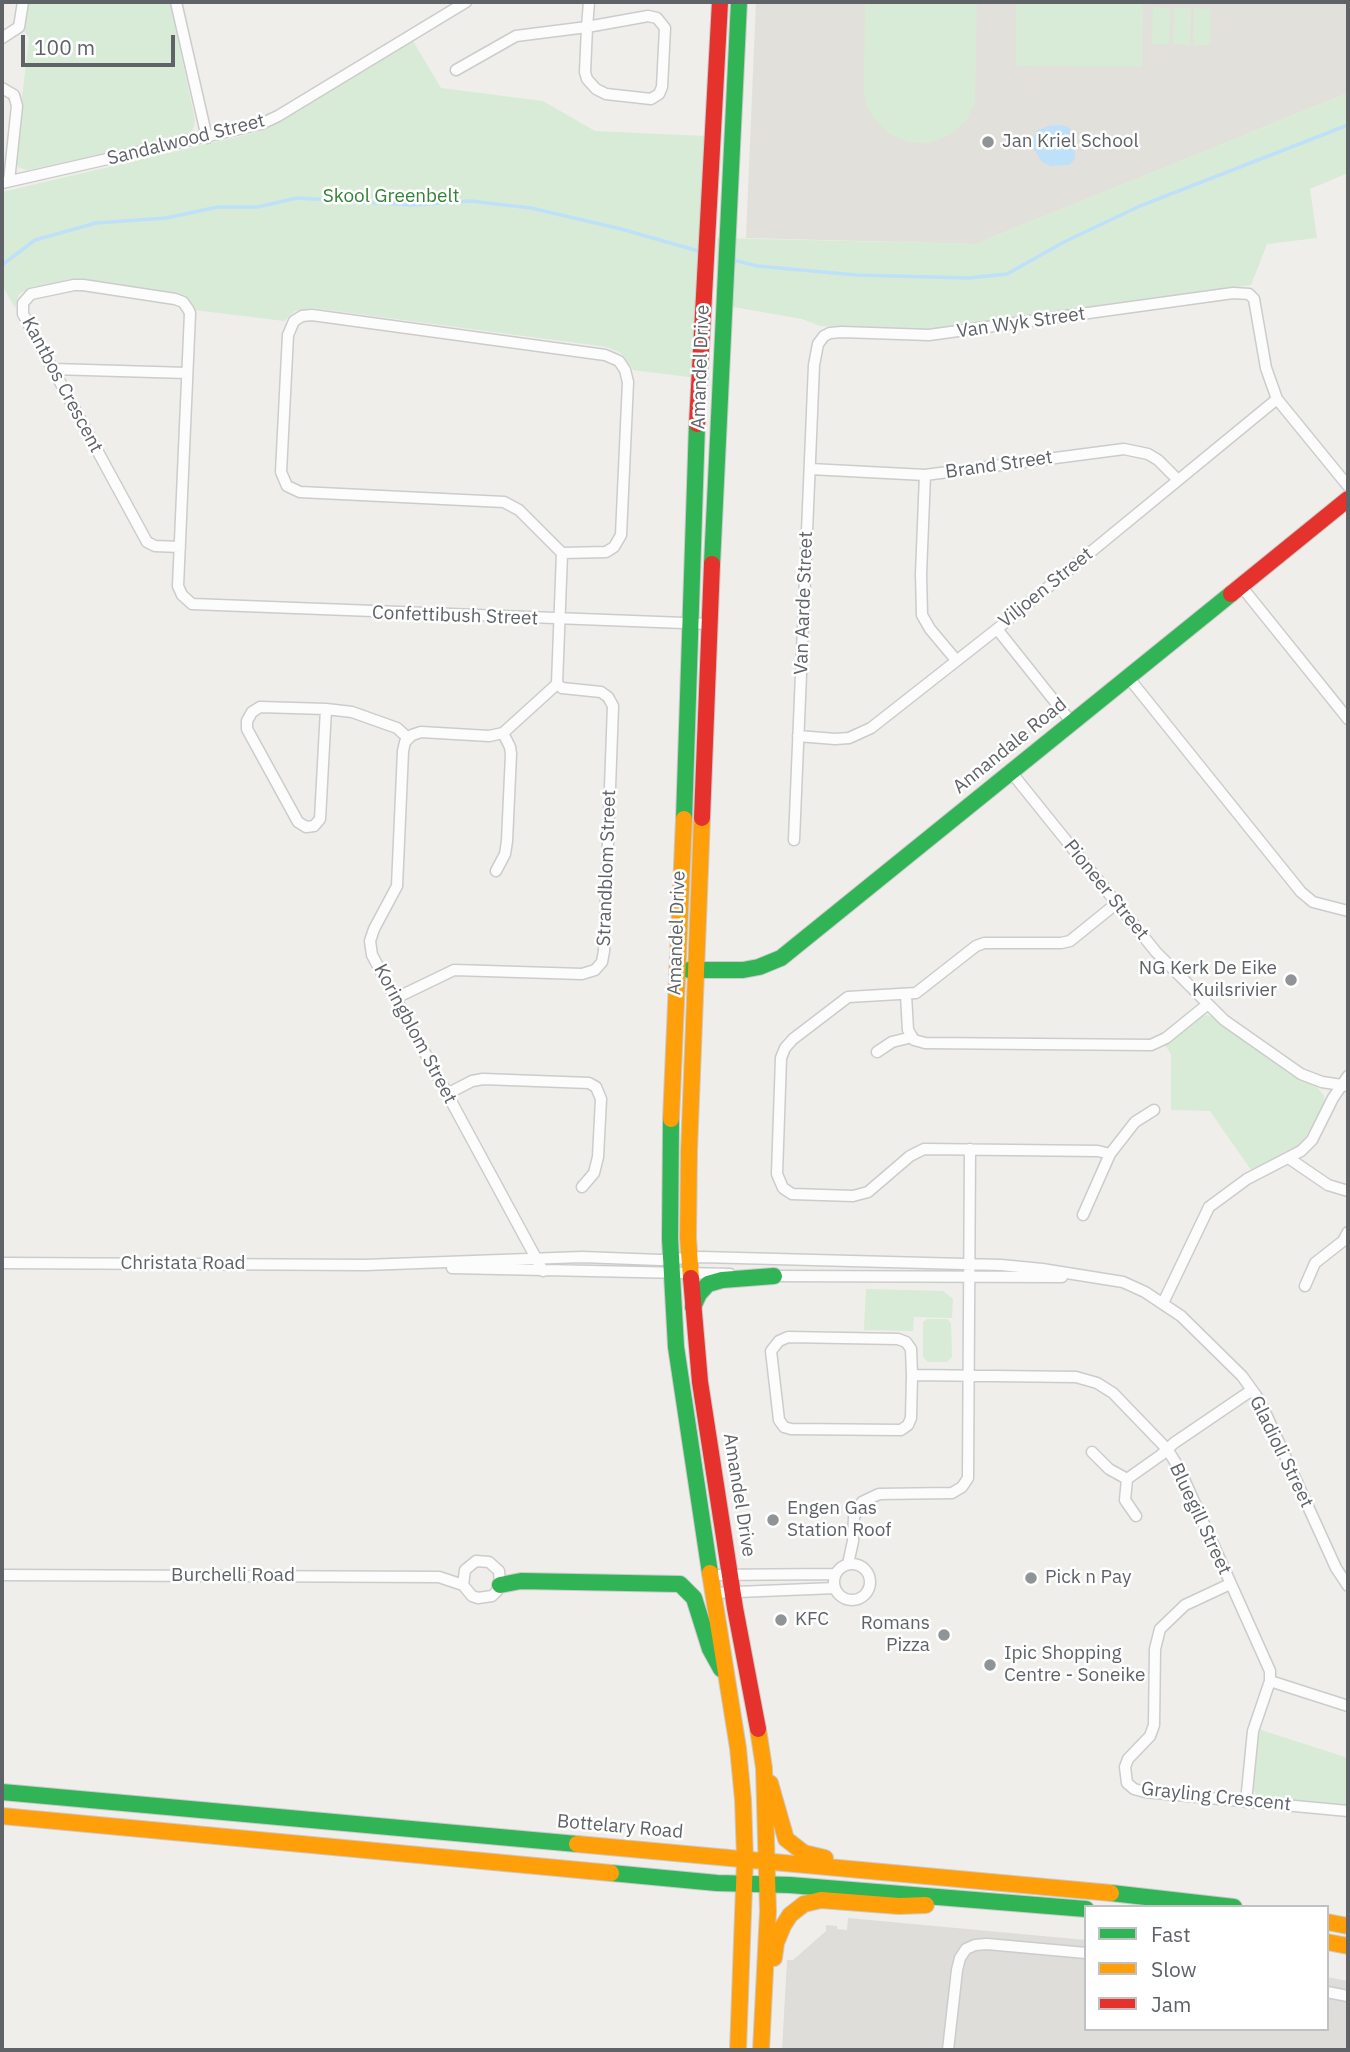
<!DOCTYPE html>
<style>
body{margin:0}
#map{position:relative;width:1350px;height:2052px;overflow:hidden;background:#efeeea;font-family:"IBM Plex Sans",sans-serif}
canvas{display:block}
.frame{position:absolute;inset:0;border:4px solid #5f6368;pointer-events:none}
.legend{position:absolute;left:1084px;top:1905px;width:245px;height:126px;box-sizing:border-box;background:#fff;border:2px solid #bfc1c3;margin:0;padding:9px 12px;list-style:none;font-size:21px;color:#5f6368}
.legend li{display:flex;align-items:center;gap:14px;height:35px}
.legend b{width:35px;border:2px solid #bfc1c3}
.scale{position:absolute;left:21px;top:35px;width:154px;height:32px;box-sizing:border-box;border:4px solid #5f6368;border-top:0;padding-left:9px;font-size:21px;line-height:24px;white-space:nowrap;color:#5f6368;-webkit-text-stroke:5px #fff;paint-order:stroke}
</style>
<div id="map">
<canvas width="1350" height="2052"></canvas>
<div class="frame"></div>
<ul class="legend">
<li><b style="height:9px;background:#30b455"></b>Fast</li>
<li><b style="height:9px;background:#ff9f0a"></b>Slow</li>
<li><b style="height:9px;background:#e5322d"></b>Jam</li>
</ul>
<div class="scale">100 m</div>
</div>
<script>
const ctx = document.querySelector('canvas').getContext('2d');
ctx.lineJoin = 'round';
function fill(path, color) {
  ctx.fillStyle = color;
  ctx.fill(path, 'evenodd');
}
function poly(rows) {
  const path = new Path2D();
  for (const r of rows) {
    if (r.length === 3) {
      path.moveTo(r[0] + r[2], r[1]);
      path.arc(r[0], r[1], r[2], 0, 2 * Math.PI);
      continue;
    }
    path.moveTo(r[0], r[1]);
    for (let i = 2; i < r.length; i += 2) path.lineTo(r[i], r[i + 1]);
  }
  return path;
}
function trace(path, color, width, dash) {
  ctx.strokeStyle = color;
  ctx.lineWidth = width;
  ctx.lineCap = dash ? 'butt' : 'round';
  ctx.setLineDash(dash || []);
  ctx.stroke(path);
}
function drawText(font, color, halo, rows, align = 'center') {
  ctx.font = font + ' "IBM Plex Sans",sans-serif';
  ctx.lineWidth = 5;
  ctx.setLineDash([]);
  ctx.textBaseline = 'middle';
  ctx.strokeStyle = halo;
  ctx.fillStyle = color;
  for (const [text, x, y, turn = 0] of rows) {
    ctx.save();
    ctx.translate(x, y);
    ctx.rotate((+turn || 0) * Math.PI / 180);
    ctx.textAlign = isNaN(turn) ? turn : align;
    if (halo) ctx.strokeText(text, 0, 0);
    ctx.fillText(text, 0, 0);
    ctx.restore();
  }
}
fill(poly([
 [848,1918,1086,1940,1086,2029,1327,2029,1327,1977,1348,1981,1348,2050,782,2050,787,1960,793,1960,826,1931,826,1925,837,1926,837,1929,847,1930]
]), '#dfddda');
fill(poly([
 [756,2,1348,2,1348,93,976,244,746,238]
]), '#e2e0da');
fill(poly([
 [28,2,170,2,195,120,193,131,184,137,27,170,18,167,15,158,29,38,23,29],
 [865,2,977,2,975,102,966,121,950,135,930,143,909,142,889,134,874,119,867,106,864,92],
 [1016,2,1143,2,1142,67,1016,66],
 [1153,7,1170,8,1169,44,1152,44],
 [1174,8,1191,8,1190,45,1173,44],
 [1194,8,1211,9,1210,45,1193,45],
 [413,41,441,88,543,101,595,131,705,136,696,378,633,370,621,353,607,347,313,308,295,311,284,321,194,310,189,301,178,294,87,281,68,282,32,287,19,294,15,308,2,285,2,192,258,132,287,118],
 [1348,93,1348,173,1310,189,1317,238,1267,244,1251,285,926,330,820,326,802,319,716,304,717,238,976,244],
 [1207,1015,1213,1017,1288,1073,1318,1088,1324,1096,1325,1103,1301,1145,1290,1152,1251,1170,1210,1111,1171,1110,1171,1054,1165,1045,1200,1017],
 [866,1289,943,1291,953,1299,952,1318,914,1317,913,1331,864,1330],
 [927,1319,947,1319,951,1323,952,1357,947,1362,928,1362,923,1357,923,1322],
 [1258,1729,1348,1758,1348,1806,1257,1796,1252,1786]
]), '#d8ebd6');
fill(poly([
 [1060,125,1068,127,1074,135,1075,159,1069,165,1051,166,1042,162,1034,149,1033,141,1036,131,1048,126]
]), '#bfe0f9');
trace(poly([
 [729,259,757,266,856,275,968,278,1007,274,1064,242,1140,206,1348,125],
 [2,265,35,240,96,223,166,218,218,207,258,207,297,198,413,205,471,201,531,208,621,229,702,252]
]), '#bfe0f9', 3.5);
const street = poly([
 [176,2,207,138],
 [2,38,19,27,23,2],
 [456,70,516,36,587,27,648,16,657,18,665,28,662,87,659,94,651,99,606,94,596,89,587,79,585,72,587,27,589,2],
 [2,88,14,95,17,106,9,181],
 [2,183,261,124,278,116,466,2],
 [53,369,187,373],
 [810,469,925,475,1124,449,1148,454,1158,460,1178,480],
 [925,475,921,574,922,615,930,629,956,660],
 [180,547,155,546,147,542,23,314,23,303,31,294,74,285,83,285,175,299,183,302,188,309,190,313,178,586,182,595,192,604,710,624],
 [1241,586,1348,719],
 [997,629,1072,723],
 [1128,677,1301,892,1313,902,1348,911],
 [326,709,260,707,252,712,247,721,247,729,298,822,306,827,314,826,320,819,326,709,352,712,397,728,408,738],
 [798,736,835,739,849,738,871,728,997,629,1277,399],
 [1011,772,1156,952,1224,1020,1301,1074,1322,1082,1348,1086],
 [794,840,814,365,818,344,824,336,830,333,842,332,929,335,1233,293,1249,294,1254,299,1266,368,1277,399,1348,486],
 [496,871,505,854,507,841,511,754,510,747,503,733],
 [906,995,908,1030,914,1040,925,1043,1151,1045,1166,1038,1208,1004],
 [396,998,454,970,582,974,595,970,602,962,604,951,613,706,608,697,601,692,562,688,557,684],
 [877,1052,892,1042,912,1037],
 [447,1094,472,1081,483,1079,589,1083,596,1087,601,1099,598,1157,594,1173,582,1187],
 [1110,1154,1098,1151,924,1149,910,1156,868,1192,853,1196,792,1194,783,1188,777,1174,781,1058,785,1048,793,1039,848,997,916,993,976,946,984,943,1061,943,1070,941,1117,903],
 [1290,1159,1328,1185,1348,1191],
 [1083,1215,1110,1154,1135,1122,1154,1110],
 [2,1263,369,1265],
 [365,1265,582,1257,660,1260,701,1257,1001,1265,1042,1269,1123,1282,1145,1292,1181,1316,1242,1376,1260,1401,1336,1568,1348,1586],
 [452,1268,730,1274],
 [543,1271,372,955,370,941,374,929,397,886,403,751,405,742,412,735,421,732,489,736,503,733,557,684,562,553,519,510,504,502,300,492,287,486,281,472,288,335,294,321,302,316,312,315,605,355,619,361,625,370,628,382,621,535,614,547,606,552,562,553],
 [770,1276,1062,1277],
 [1305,1286,1315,1263,1343,1241,1348,1232],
 [1163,1303,1209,1207,1247,1179,1301,1151,1312,1140,1333,1098,1348,1076],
 [912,1375,911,1349,906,1342,898,1339,788,1337,779,1341,771,1351,779,1420,784,1427,791,1429,901,1430,908,1425,911,1418,912,1375,1076,1377,1097,1383,1113,1393,1167,1449,1179,1468,1270,1671,1270,1681,1253,1731,1246,1802],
 [1092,1452,1109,1469,1127,1479,1161,1455,1174,1443,1252,1390],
 [1127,1479,1125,1500,1136,1516],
 [848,1564,853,1541,854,1517,862,1502,879,1494,952,1493,962,1487,968,1478,970,1149],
 [852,1582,18],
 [2,1575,439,1577,463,1585,472,1596,478,1598,492,1596,497,1591,500,1585,499,1571,489,1562,476,1561,465,1570,463,1585],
 [710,1575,835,1574],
 [1230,1584,1185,1605,1160,1629,1155,1649,1154,1725,1150,1736,1128,1759,1125,1767,1127,1783,1134,1789,1145,1792,1348,1811],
 [713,1593,835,1588],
 [1270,1681,1348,1706],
 [1327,1992,1348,1996],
 [948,2050,957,1970,960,1958,966,1949,975,1945,987,1944,1086,1953]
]);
const fast = poly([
 [712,564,739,2],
 [684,819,697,424],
 [689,970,743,970,759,967,781,958,1231,594],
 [671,1119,670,1239,676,1347,710,1573],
 [693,1307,699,1294,708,1284,722,1280,774,1276],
 [500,1585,521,1581,680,1584,694,1598,710,1649,721,1669],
 [2,1792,577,1844],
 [611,1873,717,1883,790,1885,1086,1909],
 [1111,1893,1234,1907]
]);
const slow = poly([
 [671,1119,684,819],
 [691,1278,688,1238,689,1151,702,818],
 [710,1573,738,1748,743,1800,745,1859,738,2050],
 [758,1729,764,1768,768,1911,761,2050],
 [770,1783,786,1839,804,1853,825,1858],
 [2,1816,611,1873],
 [577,1844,1111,1893],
 [1327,1922,1348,1926],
 [1327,1942,1348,1946],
 [774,1958,776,1943,783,1926,790,1915,804,1904,821,1900,899,1906,926,1905]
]);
const jam = poly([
 [697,424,720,2],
 [1231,594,1348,499],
 [702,818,712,564],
 [691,1278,700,1382,735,1608,758,1729]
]);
trace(street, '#cbcccc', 13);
trace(fast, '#cacacb', 18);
trace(slow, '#cacacb', 18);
trace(jam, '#cacacb', 18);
trace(street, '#fdfcfc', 10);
trace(fast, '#30b455', 16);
trace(slow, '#ff9f0a', 16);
trace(jam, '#e5322d', 16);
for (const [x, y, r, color] of [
 [988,142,7,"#919496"],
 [1291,980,7,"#919496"],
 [773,1520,7,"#919496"],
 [1031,1578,7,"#919496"],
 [781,1620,7,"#919496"],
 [944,1635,7,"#919496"],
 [990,1665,7,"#919496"]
]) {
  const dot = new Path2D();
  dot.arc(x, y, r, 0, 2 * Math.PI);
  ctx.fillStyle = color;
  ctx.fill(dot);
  trace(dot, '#fff', 2.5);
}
drawText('19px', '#5f6368', '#fff', [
 ["Sandalwood Street",186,140,-14],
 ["Van Wyk Street",1021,323,-8],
 ["Amandel Drive",701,367,-88],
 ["Kantbos Crescent",62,385,62],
 ["Brand Street",999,465,-8],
 ["Viljoen Street",1046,588,-39],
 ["Van Aarde Street",804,603,-88],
 ["Confettibush Street",455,616,2],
 ["Annandale Road",1010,746,-39],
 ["Strandblom Street",607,868,-88],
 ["Pioneer Street",1106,890,51],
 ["Amandel Drive",677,933,-88],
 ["Koringblom Street",415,1034,62],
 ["Christata Road",183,1264],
 ["Gladioli Street",1281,1452,64],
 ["Amandel Drive",739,1495,81],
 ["Bluegill Street",1200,1519,65],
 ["Burchelli Road",233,1576],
 ["Grayling Crescent",1216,1797,6],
 ["Bottelary Road",620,1827,5]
]);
drawText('19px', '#5f6368', '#fff', [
 ["Jan Kriel School",1002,142],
 ["NG Kerk De Eike",1277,969,"right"],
 ["Kuilsrivier",1277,991,"right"],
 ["Engen Gas",787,1509],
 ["Station Roof",787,1531],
 ["Pick n Pay",1045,1578],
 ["KFC",795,1620],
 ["Romans",930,1624,"right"],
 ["Pizza",930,1646,"right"],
 ["Ipic Shopping",1004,1654],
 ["Centre - Soneike",1004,1676]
], 'left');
drawText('19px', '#348238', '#fff', [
 ["Skool Greenbelt",391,197]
]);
</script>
